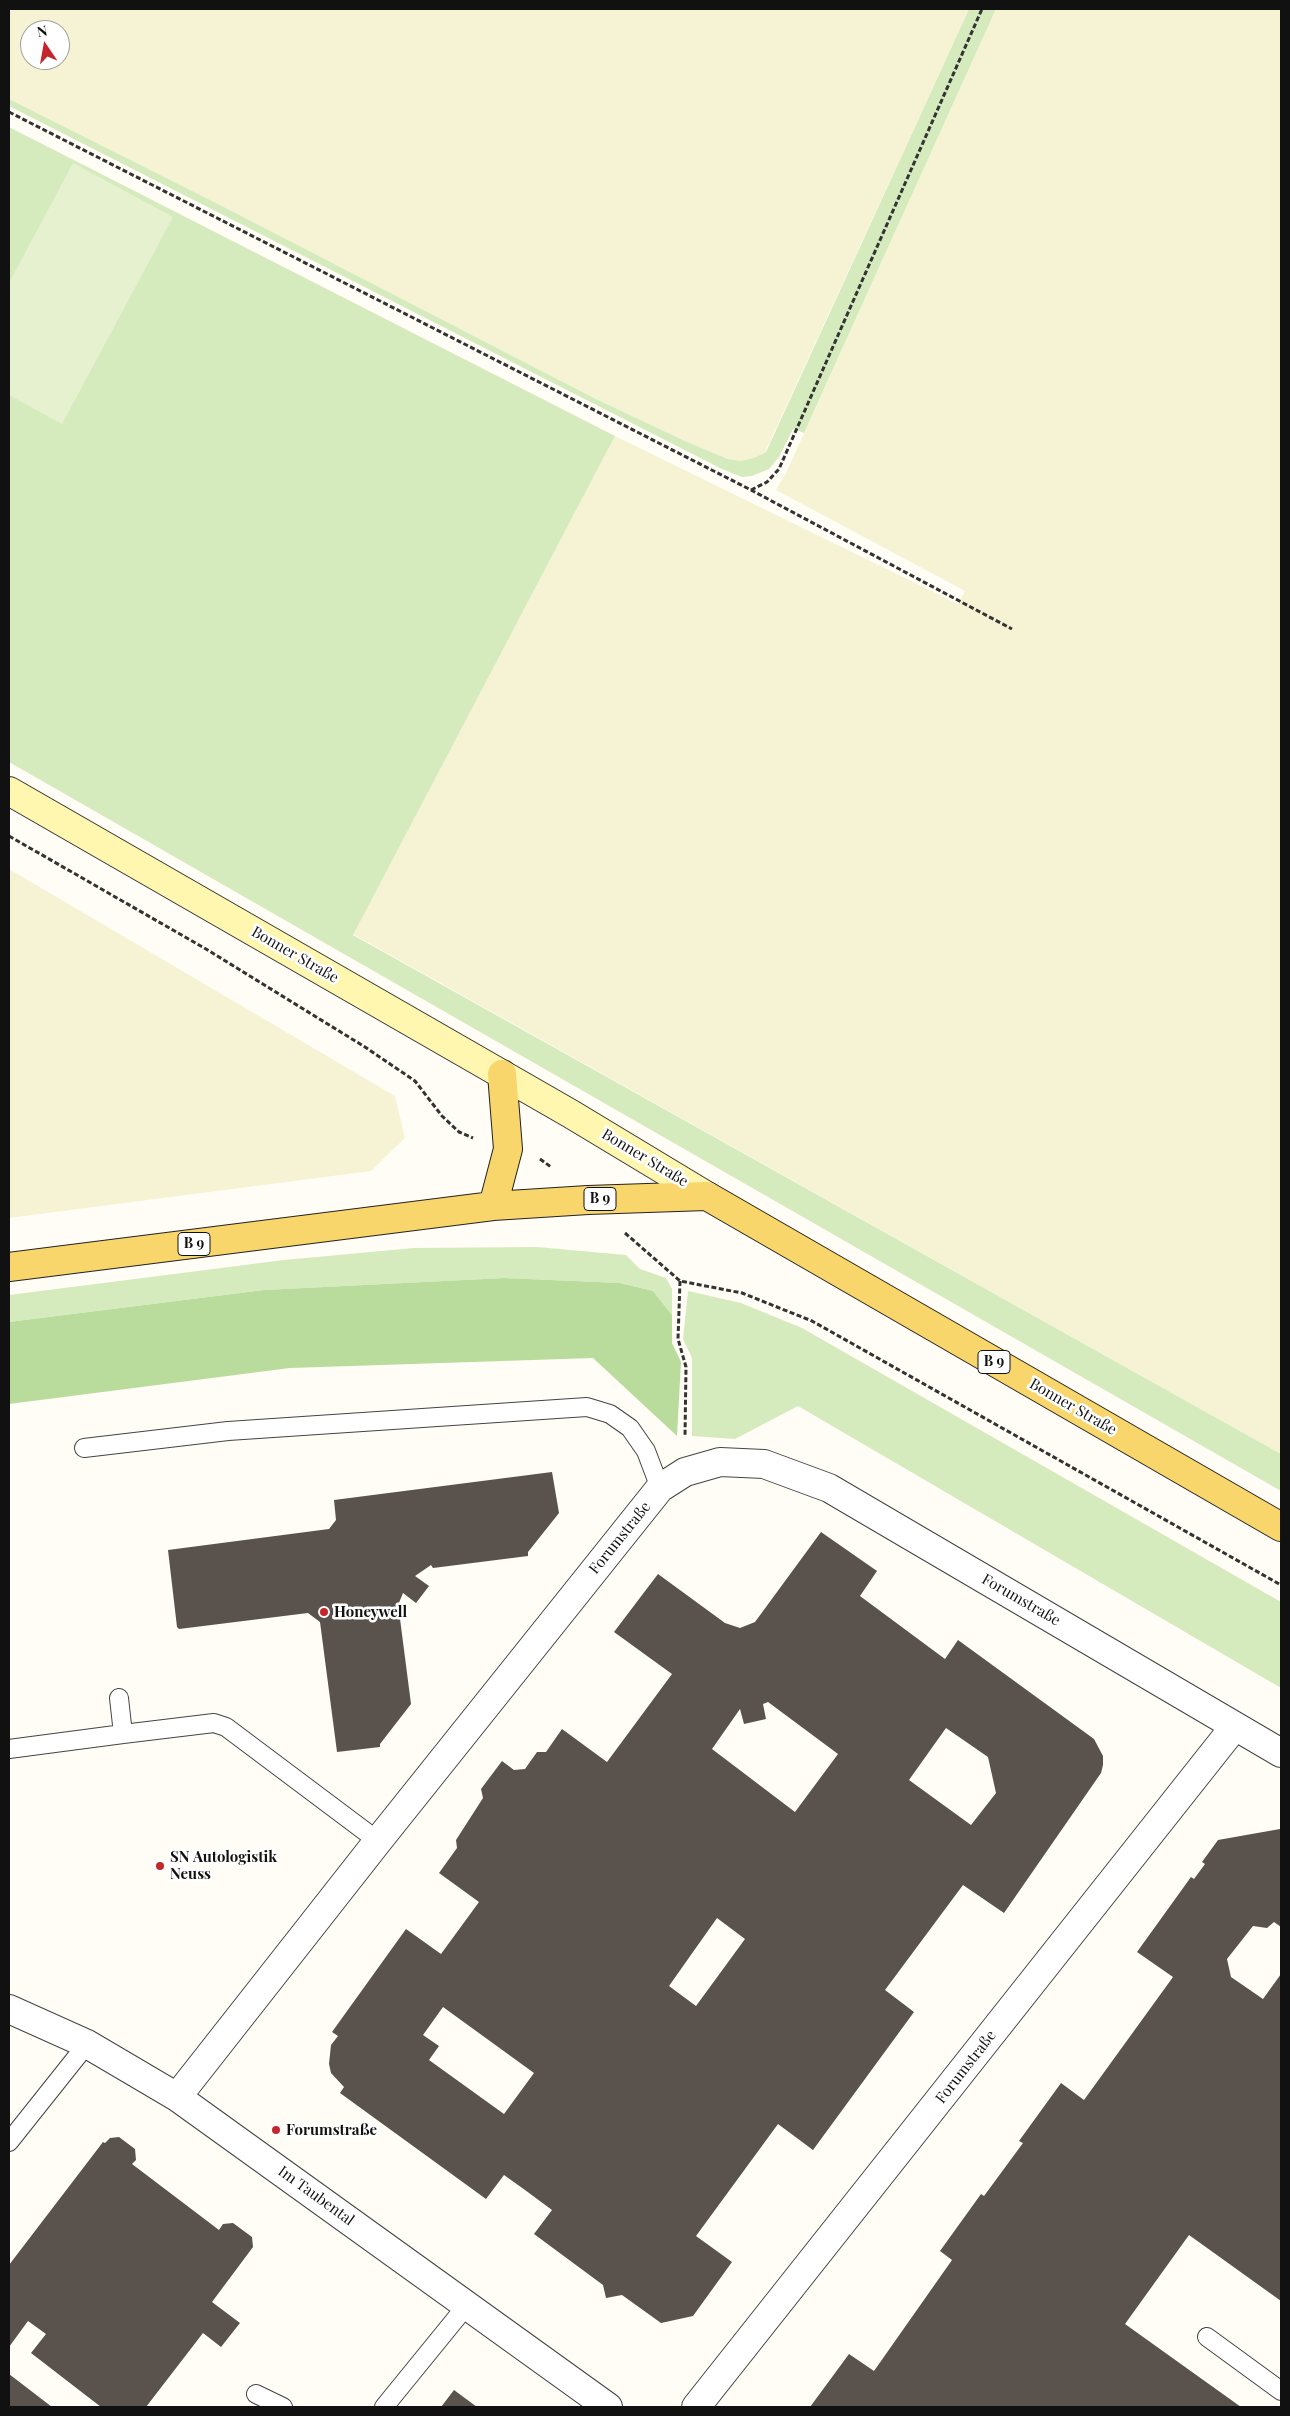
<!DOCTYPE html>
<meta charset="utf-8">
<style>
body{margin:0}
#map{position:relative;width:1290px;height:2416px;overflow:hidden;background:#fffdf5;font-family:"Playfair Display",serif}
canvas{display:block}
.frame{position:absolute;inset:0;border:10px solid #111;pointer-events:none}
.north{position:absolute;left:20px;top:20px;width:50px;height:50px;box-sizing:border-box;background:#fff;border:1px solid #a0a0a0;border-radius:50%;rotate:348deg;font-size:14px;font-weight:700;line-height:20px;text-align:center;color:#111}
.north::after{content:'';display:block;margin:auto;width:18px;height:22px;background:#c4262e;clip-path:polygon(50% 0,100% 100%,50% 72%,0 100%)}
</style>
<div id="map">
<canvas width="1290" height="2416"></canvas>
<div class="frame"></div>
<div class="north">N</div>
</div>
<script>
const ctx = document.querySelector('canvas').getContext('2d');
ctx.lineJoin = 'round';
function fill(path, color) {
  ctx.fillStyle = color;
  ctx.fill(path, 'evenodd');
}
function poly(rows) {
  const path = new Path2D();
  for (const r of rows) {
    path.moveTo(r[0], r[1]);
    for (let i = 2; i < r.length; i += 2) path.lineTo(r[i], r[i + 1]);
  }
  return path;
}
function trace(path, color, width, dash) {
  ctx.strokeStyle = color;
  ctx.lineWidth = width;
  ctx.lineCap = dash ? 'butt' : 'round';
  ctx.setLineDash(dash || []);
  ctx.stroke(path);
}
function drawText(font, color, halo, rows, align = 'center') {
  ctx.font = font + ' "Playfair Display",serif';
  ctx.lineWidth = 5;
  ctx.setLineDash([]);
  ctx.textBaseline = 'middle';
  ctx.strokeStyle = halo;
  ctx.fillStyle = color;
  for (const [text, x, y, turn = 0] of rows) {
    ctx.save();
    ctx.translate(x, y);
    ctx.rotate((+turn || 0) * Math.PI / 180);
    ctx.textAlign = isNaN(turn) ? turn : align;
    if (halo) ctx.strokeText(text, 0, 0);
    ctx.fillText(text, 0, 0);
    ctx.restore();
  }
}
fill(poly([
 [9,9,969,9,765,452,755,458,741,461,728,459,685,441,594,398,224,207,9,99],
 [30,30,60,30,60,60,30,60],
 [996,9,1281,9,1281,1454,353,934,615,436,958,604,965,591,776,490,786,473],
 [9,869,395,1096,405,1138,371,1171,9,1218]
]), '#f6f3d4');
fill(poly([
 [969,9,996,9,804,433,793,429,779,457,769,469,752,476,742,477,722,469,9,106,9,99,224,207,594,398,685,441,728,459,741,461,754,458,766,452],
 [9,127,615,436,353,935,1281,1454,1281,1491,9,762],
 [537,1247,626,1255,640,1269,666,1278,672,1289,672,1315,653,1291,620,1283,504,1278,264,1290,9,1322,9,1295,284,1260,414,1248],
 [688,1291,741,1303,802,1328,1281,1602,1281,1688,798,1406,735,1439,692,1436,692,1358,683,1339]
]), '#d5ebbd');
fill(poly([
 [504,1278,620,1283,653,1291,672,1315,672,1343,681,1362,677,1436,593,1358,290,1368,9,1404,9,1322,264,1290]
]), '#b9dc9c');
fill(poly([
 [73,163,173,217,62,424,9,395,9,283]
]), '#e6f2cf');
fill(poly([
 [552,1472,559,1513,528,1552,528,1556,433,1568,431,1565,415,1576,429,1586,416,1603,403,1593,396,1610,399,1611,411,1704,380,1744,380,1747,337,1752,320,1622,308,1613,179,1629,177,1627,168,1550,329,1529,336,1520,334,1500],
 [821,1532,877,1571,860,1596,945,1659,958,1640,1094,1739,1103,1756,1103,1765,1101,1773,1004,1913,963,1885,885,1990,914,2012,813,2150,778,2124,696,2236,732,2262,693,2316,661,2323,622,2295,606,2298,603,2285,534,2234,552,2210,525,2190,504,2175,486,2199,340,2093,344,2087,331,2073,329,2064,331,2045,338,2036,332,2032,406,1929,441,1954,479,1902,439,1873,457,1848,456,1840,483,1798,481,1789,502,1761,514,1770,525,1769,537,1752,546,1752,562,1729,607,1762,672,1674,614,1632,658,1574,725,1623,740,1628,755,1622],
 [768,1702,838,1754,795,1812,712,1749,740,1709,744,1724,766,1719,763,1704],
 [946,1728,988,1757,996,1793,971,1825,909,1780],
 [717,1918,745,1939,696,2006,669,1986],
 [443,2007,534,2073,504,2114,429,2060,439,2046,423,2035],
 [1280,1829,1281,1927,1274,1922,1267,1928,1253,1926,1227,1959,1231,1977,1263,1999,1281,1974,1281,2301,1189,2235,1125,2324,1241,2407,810,2407,849,2354,874,2371,952,2260,940,2251,981,2194,984,2196,1023,2143,1019,2141,1061,2083,1084,2100,1173,1977,1137,1952,1191,1877,1194,1879,1205,1864,1202,1862,1218,1840],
 [119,2137,135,2149,136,2160,132,2164,219,2230,223,2224,233,2223,252,2237,253,2247,212,2302,240,2323,221,2347,203,2333,146,2407,101,2407,31,2353,46,2334,28,2321,9,2347,9,2265,103,2142,105,2143,110,2138],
 [9,2374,52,2407,9,2407],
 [454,2390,477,2407,441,2407]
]), '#5a524d');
const lane = poly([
 [84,1448,228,1431,587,1407,610,1414,630,1428,646,1451,660,1488],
 [119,1698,123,1734,214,1723,226,1727,378,1841],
 [9,1749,123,1734],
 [9,2142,87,2044],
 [1207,2337,1281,2391],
 [256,2394,283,2407],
 [384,2407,467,2305]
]);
const street = poly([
 [9,2009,87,2044,177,2097,608,2407],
 [177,2097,378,1841,660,1488,685,1472,720,1462,764,1464,829,1488,1281,1753],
 [696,2407,1235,1726]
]);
const secondary = poly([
 [9,791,571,1114,707,1196]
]);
const primary = poly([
 [493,1206,508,1149,502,1074],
 [9,1267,493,1206,588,1200,707,1196,1281,1527]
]);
trace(lane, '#444', 20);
trace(street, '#444', 30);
trace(secondary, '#333', 30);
trace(primary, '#222', 30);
trace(poly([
 [9,112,751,490,1012,629],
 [751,490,767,482,779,469,982,9],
 [9,836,206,949,365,1047,415,1081,442,1116,459,1132,473,1138],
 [540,1159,551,1167],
 [625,1233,680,1281,742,1293,812,1321,1281,1585],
 [680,1281,678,1339,686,1367,685,1436]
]), '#333', 3, [5, 2.5]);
trace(lane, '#fff', 18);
trace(street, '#fff', 28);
trace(secondary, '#fff6b0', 28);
trace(primary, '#f9d66b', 28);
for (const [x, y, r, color] of [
 [324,1612,5,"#c4262e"],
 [160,1866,5,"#c4262e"],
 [276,2130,5,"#c4262e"]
]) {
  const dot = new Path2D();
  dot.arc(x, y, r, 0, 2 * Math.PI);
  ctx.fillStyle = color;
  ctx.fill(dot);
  trace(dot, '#fff', 2);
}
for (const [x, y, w] of [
 [600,1199,32],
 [194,1244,32],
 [994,1362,32]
]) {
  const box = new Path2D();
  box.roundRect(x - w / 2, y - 11.5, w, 23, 4);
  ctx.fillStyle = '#fff';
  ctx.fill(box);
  trace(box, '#111', 1);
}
drawText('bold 14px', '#111', null, [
 ["B 9",600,1199],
 ["B 9",194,1244],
 ["B 9",994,1362]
]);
drawText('15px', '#111', '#fff', [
 ["Bonner Straße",295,955,30],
 ["Bonner Straße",645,1158,31],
 ["Bonner Straße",1073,1407,30],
 ["Forumstraße",620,1538,-51],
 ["Forumstraße",1021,1600,30],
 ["Forumstraße",966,2067,-52],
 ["Im Taubental",316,2196,36]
]);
drawText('bold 15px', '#111', '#fff', [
 ["Honeywell",334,1612],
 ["SN Autologistik",170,1857],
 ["Neuss",170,1874],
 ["Forumstraße",286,2130]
], 'left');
</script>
